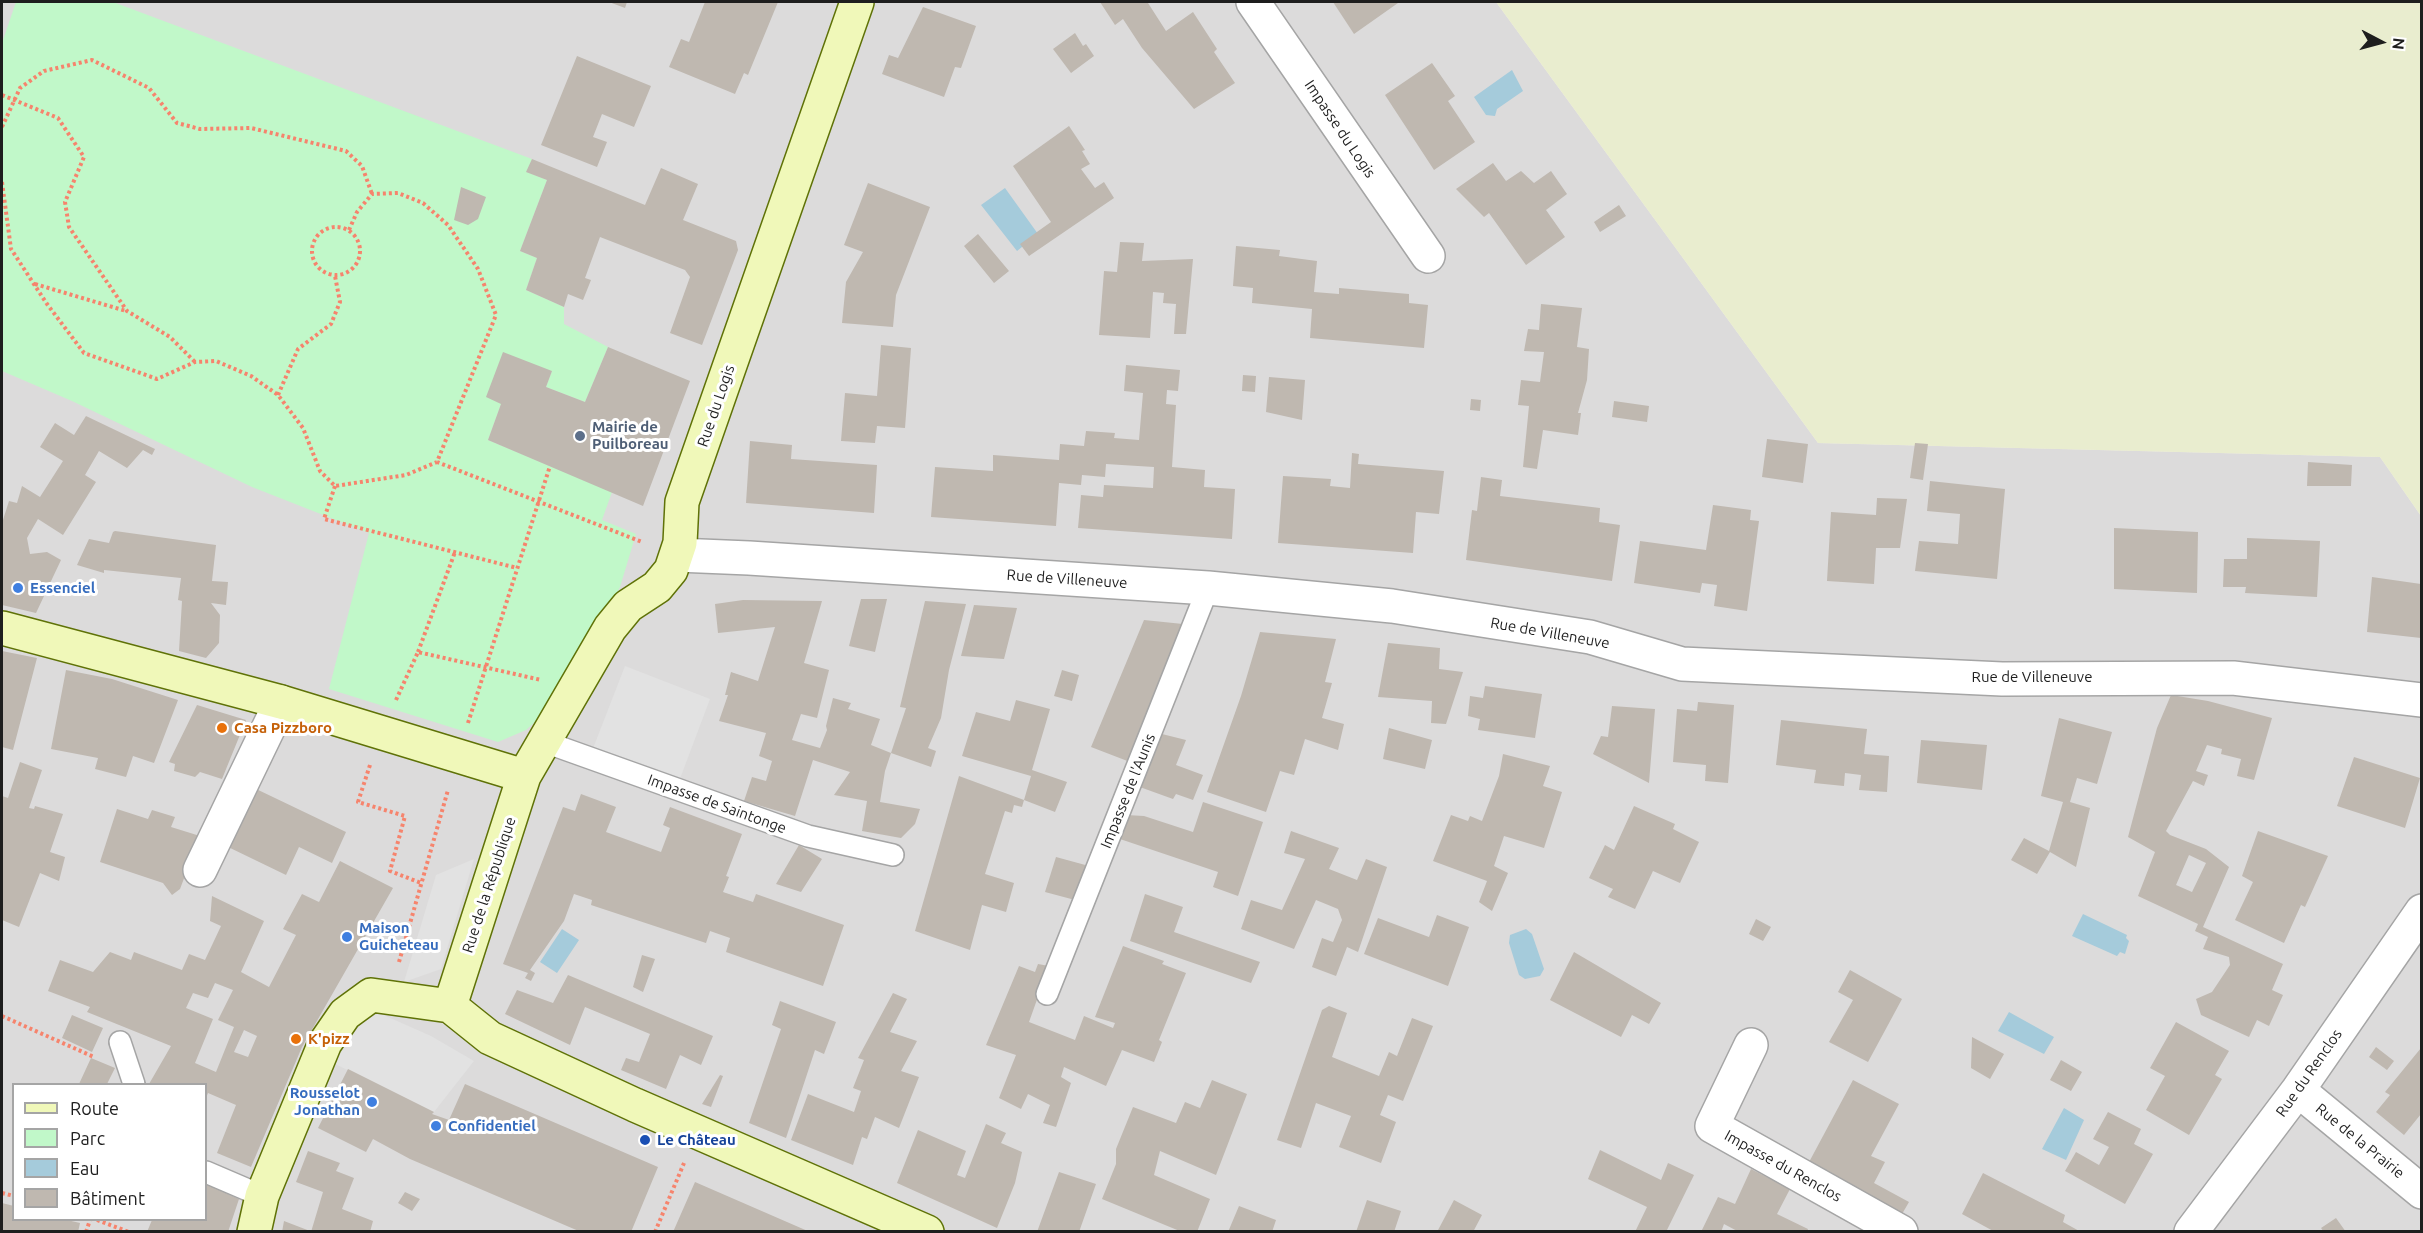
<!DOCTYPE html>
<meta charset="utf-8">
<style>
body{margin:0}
#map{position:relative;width:2423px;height:1233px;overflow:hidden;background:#efece4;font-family:Ubuntu,sans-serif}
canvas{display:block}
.frame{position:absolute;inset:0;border:3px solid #1e1e1e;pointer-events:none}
.legend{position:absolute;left:12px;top:1083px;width:195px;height:138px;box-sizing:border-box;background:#fff;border:2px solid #a5a5a5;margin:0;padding:8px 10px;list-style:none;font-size:18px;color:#1e1e1e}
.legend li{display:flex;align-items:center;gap:12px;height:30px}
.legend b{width:30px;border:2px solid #a5a5a5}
.north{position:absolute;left:2351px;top:12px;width:60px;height:60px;-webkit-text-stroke:4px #fff;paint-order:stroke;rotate:96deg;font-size:16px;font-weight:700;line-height:24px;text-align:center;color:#1e1e1e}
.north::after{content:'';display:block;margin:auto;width:21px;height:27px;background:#1e1e1e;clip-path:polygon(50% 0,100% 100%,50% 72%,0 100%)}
</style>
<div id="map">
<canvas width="2423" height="1233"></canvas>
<div class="frame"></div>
<ul class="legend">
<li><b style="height:8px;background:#f0f8b9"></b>Route</li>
<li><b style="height:16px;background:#c1f8c9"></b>Parc</li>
<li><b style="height:16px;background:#a5cbdb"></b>Eau</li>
<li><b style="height:16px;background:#bfb8b0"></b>Bâtiment</li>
</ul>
<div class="north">N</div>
</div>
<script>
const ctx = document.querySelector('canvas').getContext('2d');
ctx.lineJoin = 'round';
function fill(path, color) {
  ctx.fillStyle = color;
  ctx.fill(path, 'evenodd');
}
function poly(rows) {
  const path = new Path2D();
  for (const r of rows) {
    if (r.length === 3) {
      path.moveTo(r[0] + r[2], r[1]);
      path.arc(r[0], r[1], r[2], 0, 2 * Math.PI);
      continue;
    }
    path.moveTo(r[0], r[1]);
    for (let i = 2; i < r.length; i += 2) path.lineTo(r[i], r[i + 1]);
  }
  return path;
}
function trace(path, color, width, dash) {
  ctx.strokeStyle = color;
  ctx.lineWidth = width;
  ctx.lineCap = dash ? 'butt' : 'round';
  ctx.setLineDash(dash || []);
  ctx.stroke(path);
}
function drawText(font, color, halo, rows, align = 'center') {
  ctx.font = font + ' Ubuntu,sans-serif';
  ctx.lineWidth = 6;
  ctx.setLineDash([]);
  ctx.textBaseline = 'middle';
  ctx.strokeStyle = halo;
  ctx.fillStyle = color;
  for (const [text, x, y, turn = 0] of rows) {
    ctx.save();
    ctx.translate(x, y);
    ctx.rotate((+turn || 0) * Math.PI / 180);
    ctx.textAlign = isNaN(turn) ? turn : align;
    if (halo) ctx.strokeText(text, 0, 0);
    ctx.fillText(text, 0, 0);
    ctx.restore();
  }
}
fill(poly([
 [2,2,1496,2,1818,443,2380,457,2421,516,2421,1231,2,1232],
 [14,1084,206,1084,206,1220,14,1220]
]), '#dcdbdb');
fill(poly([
 [1496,2,2421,2,2421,516,2380,457,1818,443]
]), '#e9edcf');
fill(poly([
 [16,2,113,2,532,159,527,172,547,180,520,251,537,258,526,290,564,307,564,324,608,347,585,402,546,387,552,371,501,404,488,440,612,492,602,520,636,534,620,587,572,679,545,713,526,730,498,742,329,689,369,533,252,487,72,401,2,371,2,43]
]), '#c1f8c9');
fill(poly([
 [625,666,710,699,678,784,592,751],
 [474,859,441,969,404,982,436,875],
 [379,1013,431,1036,474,1061,434,1112,329,1061,354,1025]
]), '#e2e2e2');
fill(poly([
 [1512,70,1523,91,1497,109,1495,116,1486,115,1474,97],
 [1005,188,1038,234,1017,251,981,205],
 [2083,914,2127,935,2126,938,2129,941,2125,954,2120,952,2117,956,2072,936],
 [562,929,579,940,557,973,540,962],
 [1526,929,1532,934,1544,969,1540,976,1525,979,1519,975,1509,943,1510,935],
 [2009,1012,2054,1037,2044,1054,1998,1031],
 [2064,1108,2084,1120,2066,1160,2042,1149]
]), '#a5cbdb');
fill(poly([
 [609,2,627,2,625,8],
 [705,2,778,2,748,75,744,73,735,94,669,67,681,39,689,42],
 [1100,2,1151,2,1148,3,1166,31,1193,12,1217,49,1214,52,1235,83,1194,109,1142,48,1123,19,1115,25],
 [1333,2,1397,2,1398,3,1354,34],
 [923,7,976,26,961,68,955,67,944,97,882,74,889,55,898,58],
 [1075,33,1083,46,1086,44,1094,56,1071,73,1053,49],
 [577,56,651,86,634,127,602,114,593,137,607,142,597,167,541,145],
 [1432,63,1455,96,1448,101,1475,142,1434,170,1385,95],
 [1069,126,1085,150,1082,151,1090,164,1081,169,1095,188,1104,182,1114,198,1029,256,1020,244,1051,222,1013,166],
 [532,159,645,205,661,168,698,184,683,220,736,241,738,250,702,345,670,333,690,277,685,270,600,237,585,278,591,280,583,300,568,294,564,307,526,290,537,258,520,251,547,180,526,172],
 [1493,163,1506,181,1521,171,1534,183,1551,171,1567,194,1546,210,1565,237,1526,265,1489,213,1484,217,1456,189],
 [868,183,930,207,896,295,893,327,842,323,846,282,863,252,844,245],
 [461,187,486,197,478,219,468,225,454,220],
 [1619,205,1626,216,1600,232,1594,222],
 [978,234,1009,271,994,283,964,246],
 [1120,242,1144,243,1142,261,1193,259,1186,334,1174,334,1176,304,1163,303,1164,293,1153,292,1150,338,1099,335,1104,271,1117,272],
 [1236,246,1280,250,1279,256,1317,261,1314,292,1339,294,1339,288,1409,294,1409,303,1428,305,1424,348,1310,338,1312,309,1252,303,1253,288,1233,286],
 [1541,304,1582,308,1577,347,1589,349,1587,380,1578,413,1581,413,1578,435,1543,430,1537,469,1523,467,1529,406,1518,405,1521,380,1540,382,1544,352,1524,351,1528,329,1539,330],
 [881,345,911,348,905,428,877,426,875,443,841,441,845,393,877,396],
 [608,347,690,381,643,506,488,440,501,404,486,397,503,352,552,371,546,387,585,402],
 [1126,365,1180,370,1178,391,1167,390,1166,404,1176,405,1172,467,1205,470,1204,487,1235,489,1232,539,1078,528,1081,495,1103,497,1104,485,1153,488,1154,467,1106,464,1105,477,1082,475,1081,485,1059,483,1056,526,931,517,935,467,993,471,993,455,1059,460,1060,444,1084,446,1086,431,1115,433,1114,438,1139,440,1143,393,1124,391],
 [1243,375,1256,376,1255,392,1242,391],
 [1269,377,1305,380,1302,420,1266,412],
 [1471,399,1481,400,1480,411,1470,410],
 [1614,401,1649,406,1647,422,1612,417],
 [86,416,155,449,152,455,143,450,127,468,99,451,85,475,96,482,63,535,38,519,27,538,30,554,47,552,61,560,36,613,2,605,2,523,9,501,17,503,22,486,40,497,63,461,40,447,55,423,74,435],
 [1767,439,1808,444,1803,483,1762,477],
 [750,441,792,445,791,459,877,465,874,513,746,503],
 [1915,443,1928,444,1923,480,1910,478],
 [1352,453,1359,454,1358,464,1444,471,1439,514,1416,512,1413,553,1278,543,1283,476,1331,479,1330,486,1350,488],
 [2308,462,2352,465,2351,486,2307,486],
 [1481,477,1502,480,1500,496,1600,508,1599,522,1620,525,1612,581,1466,560,1472,510,1477,511],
 [1930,481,2005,489,1997,579,1915,571,1919,541,1958,544,1960,514,1927,511],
 [1877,498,1907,499,1900,548,1876,548,1874,584,1827,581,1831,512,1876,515],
 [1713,505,1751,510,1750,520,1759,521,1747,611,1714,606,1717,585,1702,583,1700,593,1634,583,1640,541,1706,550],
 [2114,528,2198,532,2197,593,2114,589],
 [115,531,216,545,212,581,228,582,226,605,211,603,220,615,219,643,206,658,179,651,182,601,178,600,181,578,104,570,104,573,77,565,89,539,109,543,113,532],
 [2247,538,2320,541,2317,597,2245,593,2246,587,2223,587,2224,559,2247,559],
 [2372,577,2421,584,2421,638,2367,632],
 [861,599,887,599,875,652,849,646],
 [743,600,822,601,804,663,829,670,817,718,801,714,792,740,820,748,827,730,826,726,833,698,851,703,848,709,880,719,871,745,891,753,906,708,900,707,925,601,966,604,949,670,941,718,928,748,936,751,931,767,891,753,885,771,880,802,920,809,915,824,901,838,862,831,867,801,834,795,850,772,813,760,795,816,744,801,752,777,766,781,772,761,759,756,766,733,719,721,728,695,725,695,731,672,758,681,775,627,718,633,715,604],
 [974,605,1017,608,1004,659,961,656],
 [1144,620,1183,624,1130,762,1091,747],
 [1260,632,1336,639,1325,682,1332,683,1322,718,1344,724,1338,750,1305,739,1294,775,1280,771,1266,812,1207,792,1241,696],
 [1388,643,1440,648,1439,669,1463,672,1446,724,1431,723,1432,701,1378,697],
 [2,651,37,658,13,750,2,747],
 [66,670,112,679,178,700,154,763,133,756,126,777,95,769,98,758,51,749],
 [1062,670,1079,675,1072,701,1054,696],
 [1485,686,1542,694,1535,738,1478,730,1480,719,1468,716,1470,696,1483,698],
 [2171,695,2208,701,2272,718,2254,780,2237,776,2241,759,2221,754,2222,749,2207,745,2196,771,2208,775,2204,786,2193,781,2166,831,2170,835,2206,849,2229,867,2203,927,2283,964,2272,990,2283,995,2269,1026,2257,1020,2249,1037,2201,1015,2196,999,2212,992,2230,965,2229,957,2203,949,2208,937,2195,931,2198,924,2138,896,2155,852,2128,837,2157,728],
 [2189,855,2206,863,2192,892,2176,885],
 [1016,700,1050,709,1032,770,1067,782,1055,812,1024,800,1031,776,962,756,976,712,1010,721],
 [1698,702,1734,705,1728,783,1705,781,1706,765,1673,762,1677,709,1697,711],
 [197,705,246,720,222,779,200,772,195,777,174,771,175,764,169,762],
 [1612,706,1655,709,1649,783,1593,754,1601,736,1608,737],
 [2059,718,2112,732,2097,784,2077,778,2070,802,2090,808,2076,867,2050,852,2037,874,2011,860,2024,838,2049,851,2063,802,2041,796],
 [1781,720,1867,729,1864,754,1889,756,1887,792,1859,790,1861,775,1845,773,1844,786,1814,783,1816,770,1776,765],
 [1389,728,1432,740,1425,769,1383,759],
 [1158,733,1186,740,1176,765,1203,775,1193,800,1176,794,1173,799,1137,786],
 [1921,740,1987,745,1982,790,1917,783],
 [1503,754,1550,766,1543,786,1562,792,1544,848,1504,836,1494,866,1508,873,1492,911,1479,902,1487,881,1433,861,1451,815,1468,821,1470,816,1482,821,1499,776],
 [2354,757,2420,778,2405,828,2337,806],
 [20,762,42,770,29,808,34,809,35,806,63,814,50,852,65,857,59,881,40,873,19,927,2,920,2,796,8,798],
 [959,776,1024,800,1022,807,1014,805,1012,813,1005,811,985,874,1014,883,1006,912,982,905,970,950,915,931],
 [252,787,346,832,332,863,299,847,286,875,224,845],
 [581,794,616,807,606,832,661,852,670,828,663,825,670,807,742,834,726,876,729,877,723,892,753,902,756,894,844,925,823,986,726,952,730,938,710,931,706,943,591,905,592,900,574,894,564,921,530,970,535,973,531,981,525,978,528,973,503,964,563,807,575,811],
 [1203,802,1263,822,1238,896,1213,887,1218,872,1117,838,1126,815,1144,816,1193,832],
 [1634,806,1675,824,1673,829,1699,842,1680,883,1653,871,1635,909,1608,897,1613,889,1589,878,1605,845,1614,850],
 [117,809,148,819,152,810,175,817,171,827,200,836,180,889,172,895,163,883,100,862],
 [1291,831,1339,848,1329,869,1357,880,1366,859,1387,867,1358,952,1347,947,1336,976,1312,967,1322,938,1333,942,1342,920,1338,909,1316,900,1294,949,1241,929,1251,900,1282,910,1305,859,1284,853],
 [2258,831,2328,856,2305,907,2301,905,2284,943,2235,920,2253,882,2242,876],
 [799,845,822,859,801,892,776,884],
 [1056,857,1089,866,1075,900,1045,892],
 [340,861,393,888,302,1047,251,1167,217,1153,236,1105,208,1093,206,1098,206,1084,149,1084,171,1046,87,1012,90,1007,48,991,60,960,93,972,110,952,131,960,134,952,182,970,189,954,205,960,221,926,210,921,212,896,264,921,241,972,269,987,296,935,283,929,302,894,319,902],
 [215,983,233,990,218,1020,234,1027,216,1072,195,1063,213,1019,186,1008,193,993,208,998],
 [244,1030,257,1036,248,1057,234,1052],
 [1145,894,1183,907,1174,932,1260,962,1251,983,1130,941],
 [1437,915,1469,927,1448,986,1364,954,1378,918,1429,937],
 [1756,919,1771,927,1763,941,1749,934],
 [1123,946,1164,961,1162,964,1186,973,1159,1040,1162,1042,1154,1062,1122,1050,1106,1086,1064,1067,1061,1077,1071,1083,1056,1127,1043,1123,1050,1105,1028,1094,1021,1109,999,1098,1016,1055,986,1045,1019,966,1035,972,1038,964,1049,966,1029,1022,1075,1040,1084,1016,1113,1028,1115,1023,1095,1017],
 [1574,952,1661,1003,1649,1024,1632,1015,1621,1037,1550,1000],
 [642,955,655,959,643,992,633,987],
 [1850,970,1902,999,1868,1062,1829,1042,1853,1000,1838,992],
 [568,975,713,1036,701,1065,680,1055,666,1089,621,1070,626,1058,639,1062,650,1034,585,1007,570,1045,505,1014,517,990,553,1003],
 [893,993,907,999,890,1032,917,1041,901,1071,919,1077,899,1128,875,1117,867,1139,862,1137,853,1165,791,1140,808,1094,854,1112,861,1091,853,1088,864,1060,858,1058],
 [780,1001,836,1022,824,1054,815,1050,786,1138,749,1123,781,1029,772,1025],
 [1329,1006,1347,1013,1332,1057,1379,1076,1389,1052,1397,1056,1412,1018,1433,1026,1403,1101,1388,1095,1380,1115,1396,1122,1381,1163,1339,1147,1351,1116,1316,1103,1301,1148,1277,1140,1322,1010],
 [72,1015,103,1028,92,1052,62,1038],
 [2176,1022,2229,1051,2215,1075,2222,1079,2189,1135,2146,1110,2165,1076,2150,1068],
 [1972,1037,2004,1054,1990,1079,1971,1068],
 [2376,1047,2394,1061,2387,1070,2369,1057],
 [2421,1048,2421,1114,2404,1135,2376,1112,2390,1095,2385,1092],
 [91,1058,115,1068,107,1084,79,1084],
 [2061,1060,2082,1072,2071,1091,2050,1080],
 [348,1069,434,1112,432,1114,449,1120,465,1084,658,1167,631,1232,581,1232,410,1159,373,1139,366,1152,318,1128],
 [720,1075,723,1076,711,1107,702,1104],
 [1212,1080,1247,1094,1216,1175,1160,1151,1154,1175,1210,1199,1197,1232,1182,1232,1102,1199,1116,1164,1116,1149,1133,1107,1176,1123,1185,1102,1200,1108],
 [1853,1080,1899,1104,1871,1156,1885,1162,1874,1183,1909,1202,1902,1214,1808,1164],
 [2108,1112,2141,1129,2134,1144,2153,1154,2125,1204,2065,1171,2076,1152,2099,1165,2109,1147,2093,1139],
 [986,1124,1006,1133,1001,1143,1022,1152,1015,1183,997,1228,897,1183,918,1130,966,1151,957,1175,965,1178],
 [1600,1150,1661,1180,1668,1163,1694,1175,1666,1232,1635,1232,1647,1207,1588,1179],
 [308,1151,340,1163,336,1171,354,1178,342,1209,373,1221,370,1232,311,1232,323,1192,296,1182],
 [1751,1169,1790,1189,1777,1214,1808,1229,1807,1232,1739,1232,1724,1224,1721,1232,1701,1232,1718,1197,1735,1204],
 [1059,1172,1096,1184,1079,1232,1037,1232],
 [1983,1173,2065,1215,2063,1222,2081,1232,1995,1232,1962,1214],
 [695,1182,810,1232,673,1232],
 [206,1184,239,1199,228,1232,147,1232,152,1220,206,1220],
 [405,1192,420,1199,412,1211,398,1203],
 [1367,1200,1401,1211,1394,1232,1356,1232],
 [1454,1200,1482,1215,1473,1232,1437,1232],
 [2,1203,14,1206,14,1220,67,1220,80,1223,78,1232,2,1232],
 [1239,1206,1276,1220,1272,1232,1228,1232],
 [2336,1218,2346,1232,2324,1232,2321,1228],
 [284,1221,310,1231,310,1232,282,1232]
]), '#bfb8b0');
const lane = poly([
 [545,742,808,836,893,855],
 [1047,994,1208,588],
 [120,1042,134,1084],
 [206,1172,262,1196]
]);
const street = poly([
 [1253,2,1428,256],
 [677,555,749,558,1208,588,1392,606,1590,637,1682,664,2002,679,2233,678,2422,700],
 [200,870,281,702],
 [1751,1045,1712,1126,1901,1232],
 [2298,1090,2422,1192],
 [2191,1232,2298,1090,2422,911]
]);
const secondary = poly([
 [857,2,682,502,680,543,671,570,657,587,628,606,610,628,524,776,450,1006,490,1038,635,1105,927,1232],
 [2,628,281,702,524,776],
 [254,1232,262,1196,325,1043,345,1014,371,995,450,1006]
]);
trace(lane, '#a5a5a5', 24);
trace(street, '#a5a5a5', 36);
trace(secondary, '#5f7207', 36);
trace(poly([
 [2,95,58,118,84,157,65,202,69,227,127,311,170,337,195,362],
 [2,127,20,88,44,71,92,60,149,88,177,123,200,129,251,128,346,151,362,166,372,194],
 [2,182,11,249,47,304,84,353,157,379,195,362,216,361,251,376,278,395,303,428,320,471,335,486,406,475,437,462],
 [336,251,24],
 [349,230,357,212,372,194,398,193,423,203,448,225,478,269,496,315,437,462,642,542],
 [35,284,126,311],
 [278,395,298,349,331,324,340,302,335,276],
 [335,486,324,519,517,568],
 [418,652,455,552],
 [396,700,418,652,541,680],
 [468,723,550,466],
 [370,765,358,802,405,816,390,871,421,883],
 [399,962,448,790],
 [2,1016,94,1057],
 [2,1193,14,1196],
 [97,1220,129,1232],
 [86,1232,90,1220],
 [655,1232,684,1163]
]), '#f6846d', 4, [3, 3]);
trace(lane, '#fff', 21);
trace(street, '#fff', 33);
trace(secondary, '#f0f8b9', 33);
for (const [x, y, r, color] of [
 [580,436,6,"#5c6f8a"],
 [18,588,6,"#3f7fe0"],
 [222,728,6,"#e8710a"],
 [347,937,6,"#3f7fe0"],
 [296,1039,6,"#e8710a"],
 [372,1102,6,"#3f7fe0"],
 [436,1126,6,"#3f7fe0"],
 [645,1140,6,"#1a4fb4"]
]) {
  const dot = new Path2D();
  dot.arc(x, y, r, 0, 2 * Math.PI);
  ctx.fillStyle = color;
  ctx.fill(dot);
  trace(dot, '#fff', 2);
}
drawText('15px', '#1e1e1e', '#fff', [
 ["Impasse du Logis",1340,129,56],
 ["Rue du Logis",716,406,-71],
 ["Rue de Villeneuve",1067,579,4],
 ["Rue de Villeneuve",1550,633,10],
 ["Rue de Villeneuve",2032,677],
 ["Impasse de l'Aunis",1128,791,-68],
 ["Impasse de Saintonge",717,804,20],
 ["Rue de la République",489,885,-72],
 ["Rue du Renclos",2309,1073,-55],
 ["Rue de la Prairie",2360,1141,39],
 ["Impasse du Renclos",1783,1166,29]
]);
drawText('bold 15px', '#4e5e75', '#fff', [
 ["Mairie de",592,427],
 ["Puilboreau",592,444]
], 'left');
drawText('bold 15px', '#366cbe', '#fff', [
 ["Essenciel",30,588],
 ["Maison",359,928],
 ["Guicheteau",359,945],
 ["Rousselot",360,1093,"right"],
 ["Jonathan",360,1110,"right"],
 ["Confidentiel",448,1126]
], 'left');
drawText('bold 15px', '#c56008', '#fff', [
 ["Casa Pizzboro",234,728],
 ["K'pizz",308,1039]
], 'left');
drawText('bold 15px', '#164399', '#fff', [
 ["Le Château",657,1140]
], 'left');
</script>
